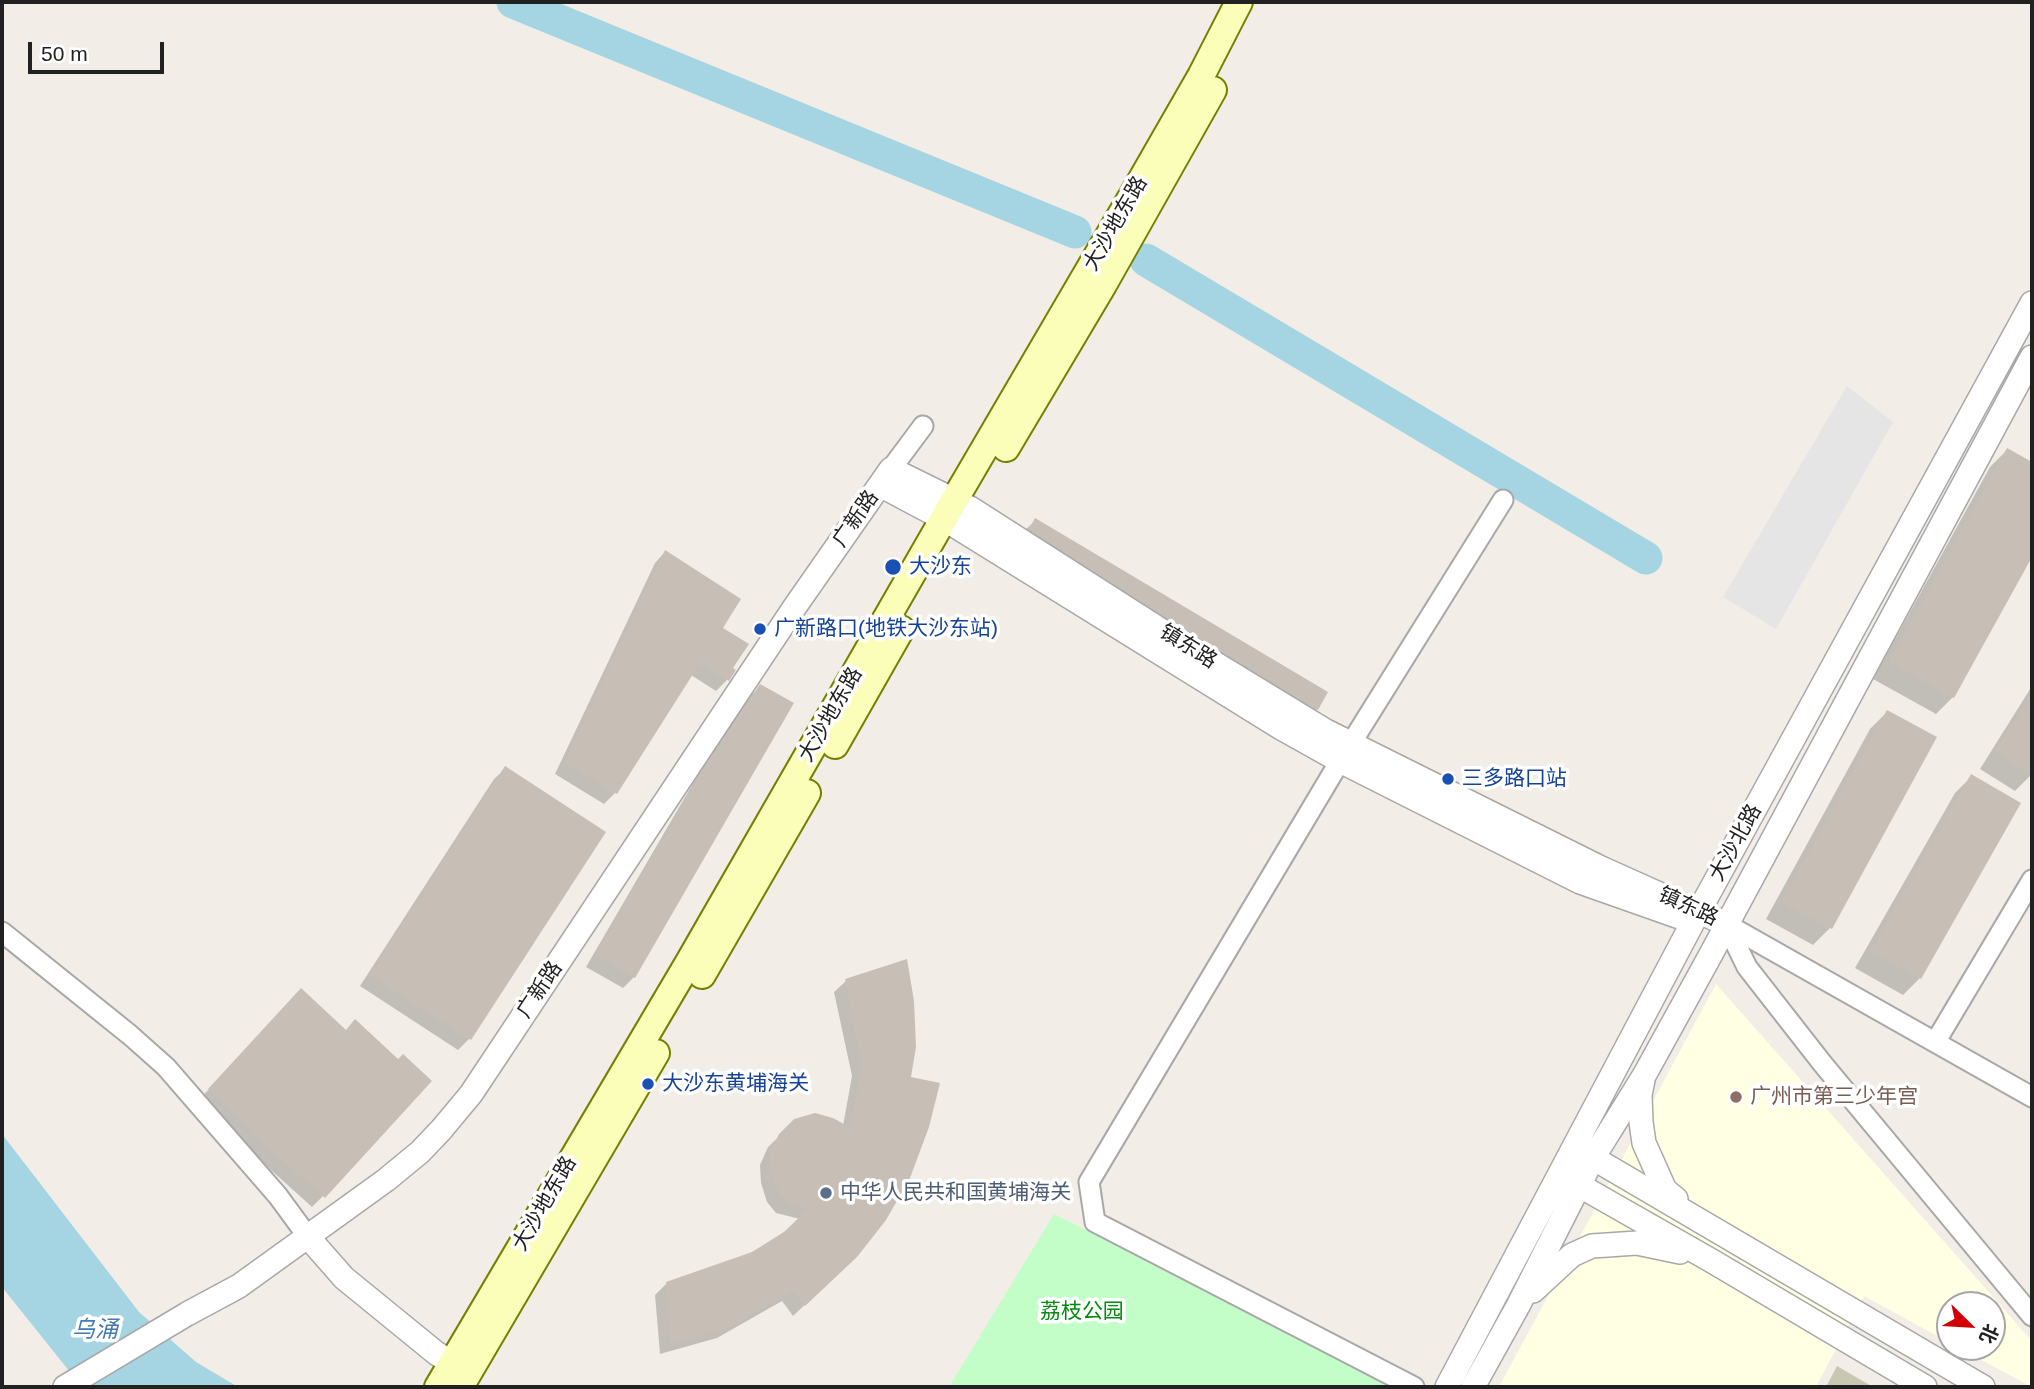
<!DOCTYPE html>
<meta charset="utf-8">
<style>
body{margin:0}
#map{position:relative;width:2034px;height:1389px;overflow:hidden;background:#f2eee7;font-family:Arial,"Noto Sans SC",sans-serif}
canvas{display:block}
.frame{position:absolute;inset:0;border:4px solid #212121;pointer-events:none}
.north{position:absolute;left:1936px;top:1291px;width:70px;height:70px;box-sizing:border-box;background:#fff;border:2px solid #a6a6a6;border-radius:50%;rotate:114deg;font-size:19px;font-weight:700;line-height:28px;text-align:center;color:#212121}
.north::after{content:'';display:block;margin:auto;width:24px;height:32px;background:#d20000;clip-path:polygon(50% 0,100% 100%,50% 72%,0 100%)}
.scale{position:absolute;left:28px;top:42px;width:136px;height:32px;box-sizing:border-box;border:4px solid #212121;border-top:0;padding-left:9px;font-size:21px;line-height:24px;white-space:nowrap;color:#212121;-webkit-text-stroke:5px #fff;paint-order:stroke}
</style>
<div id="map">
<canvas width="2034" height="1389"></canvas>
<div class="frame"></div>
<div class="north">北</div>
<div class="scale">50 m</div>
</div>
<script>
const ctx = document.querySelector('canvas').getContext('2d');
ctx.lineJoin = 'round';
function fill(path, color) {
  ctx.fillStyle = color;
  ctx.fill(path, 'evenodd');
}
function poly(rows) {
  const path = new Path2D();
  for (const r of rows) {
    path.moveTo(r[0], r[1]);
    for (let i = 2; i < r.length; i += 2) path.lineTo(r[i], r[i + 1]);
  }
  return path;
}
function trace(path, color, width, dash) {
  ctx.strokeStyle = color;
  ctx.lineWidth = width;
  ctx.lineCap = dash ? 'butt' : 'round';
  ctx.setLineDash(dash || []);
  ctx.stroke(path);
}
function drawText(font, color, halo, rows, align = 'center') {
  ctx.font = font + ' Arial,"Noto Sans SC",sans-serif';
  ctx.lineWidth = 7;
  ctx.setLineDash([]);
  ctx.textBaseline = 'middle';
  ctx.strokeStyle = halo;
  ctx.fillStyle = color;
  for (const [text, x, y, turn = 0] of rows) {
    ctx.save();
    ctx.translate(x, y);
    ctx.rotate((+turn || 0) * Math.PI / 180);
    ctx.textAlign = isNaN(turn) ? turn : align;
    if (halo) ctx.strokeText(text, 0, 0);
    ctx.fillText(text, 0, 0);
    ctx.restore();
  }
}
fill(poly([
 [1716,984,2032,1341,2032,1387,1957,1347,1992,1347,1992,1305,1950,1305,1950,1343,1864,1296,1816,1387,1499,1387]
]), '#ffffe3');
fill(poly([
 [1837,1366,1873,1387,1826,1387]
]), '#c8c8b2');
fill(poly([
 [1054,1214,1400,1387,949,1387]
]), '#c3fdc8');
fill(poly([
 [1847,386,1893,422,1776,629,1723,597]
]), '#e5e5e5');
fill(poly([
 [2,1134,139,1312,196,1362,238,1387,82,1387,2,1287]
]), '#a5d4e2');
fill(poly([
 [2007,450,2032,464,2032,553,1953,697,1936,714,1873,679,1990,467],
 [1036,520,1317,709,1306,720,1024,531],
 [665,552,721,628,731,669,727,680,716,691,691,675,615,793,604,804,555,774,655,563],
 [761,686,634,977,623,988,586,967,695,780,749,697],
 [2032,686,2032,774,2015,791,1980,769],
 [1887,712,1934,738,1830,928,1813,945,1766,919,1870,729],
 [506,768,604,832,469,1039,458,1050,360,986,494,779],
 [1972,776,2019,803,1920,978,1903,995,1855,968,1955,793],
 [846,981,909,1078,844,1268,793,1316,782,1301,717,1338,660,1354,655,1295,667,1283,753,1254,785,1233,800,1219,776,1213,767,1202,761,1183,760,1165,768,1147,795,1121,843,1126,852,1076,834,992],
 [290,1002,398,1061,323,1196,312,1207,242,1144,198,1101]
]), '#0003');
trace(poly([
 [513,2,1075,232],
 [1146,260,1646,558]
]), '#a5d4e2', 33);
fill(poly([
 [2007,448,2032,462,2032,557,1954,698,1889,662],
 [1035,518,1328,692,1318,710,1169,619,1029,529],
 [665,550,741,599,723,628,749,644,733,668,736,670,729,681,700,663,617,794,565,763],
 [760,684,794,703,635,978,596,955,705,766],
 [2032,693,2032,775,1995,752],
 [1887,710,1937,737,1832,929,1782,902],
 [505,766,606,832,471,1040,370,975],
 [1971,774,2021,803,1921,979,1871,951],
 [907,959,914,1001,916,1047,911,1077,940,1083,929,1127,910,1178,886,1220,857,1257,805,1306,793,1291,729,1327,671,1344,666,1282,752,1252,784,1232,809,1208,788,1202,778,1190,771,1172,770,1153,779,1134,794,1119,815,1113,833,1118,851,1128,862,1064,845,979],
 [301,988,346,1030,355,1019,398,1059,403,1054,432,1081,325,1198,251,1132,253,1131,208,1089]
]), '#c7beb6');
const minor = poly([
 [891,469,923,426],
 [1726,924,1747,967,1822,1063,2032,1316],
 [1726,924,2032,1097],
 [2,932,130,1035,166,1067,278,1196,308,1237],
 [1936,1041,2032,880],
 [1414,1387,1095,1222,1089,1182,1340,761,1503,500]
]);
const tertiary = poly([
 [880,485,944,519,1281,728,1340,761,1580,882,1685,919],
 [1643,1080,1640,1095,1641,1122,1644,1143,1665,1190,1676,1199],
 [1579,1164,1593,1158,1983,1387],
 [1568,1179,1712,1261,1925,1387],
 [308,1237,344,1278,436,1353,467,1373],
 [1533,1291,1572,1255,1592,1246,1637,1243,1680,1252],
 [65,1387,187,1314,239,1286,386,1180,420,1152,441,1130,471,1094,794,608,891,469,970,508,1162,631,1326,731,1599,867,1726,924],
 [1447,1387,1693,922,2032,303],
 [1473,1387,1518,1306,1593,1158,1645,1074,1710,956,2032,357]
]);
const secondary = poly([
 [1006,448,1103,285,1213,90],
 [835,745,901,629],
 [702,975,807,793],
 [438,1387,689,962,955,499,1135,191,1201,76,1239,2],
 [460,1387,656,1053]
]);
trace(minor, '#a8a8a8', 23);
trace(tertiary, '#a8a8a8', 26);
trace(secondary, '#738000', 30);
trace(minor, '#fff', 19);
trace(tertiary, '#fff', 23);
trace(secondary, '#fbfeb9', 26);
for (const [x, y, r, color] of [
 [893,567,9,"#1a4fb4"],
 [760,629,7,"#1a4fb4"],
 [1448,779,7,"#1a4fb4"],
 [648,1084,7,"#1a4fb4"],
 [1736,1097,7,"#8d6e63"],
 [826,1193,7,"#5c6f8a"]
]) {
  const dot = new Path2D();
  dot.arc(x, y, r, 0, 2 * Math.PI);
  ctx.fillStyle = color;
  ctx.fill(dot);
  trace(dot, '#fff', 2.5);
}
drawText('21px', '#212121', '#fff', [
 ["大沙地东路",1116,224,-60],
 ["广新路",856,519,-55],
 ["镇东路",1188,647,32],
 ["大沙地东路",831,715,-60],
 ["大沙北路",1736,843,-61],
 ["镇东路",1688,907,25],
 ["广新路",540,990,-56],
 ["大沙地东路",545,1204,-60]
]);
drawText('21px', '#164399', '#fff', [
 ["大沙东",909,567],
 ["广新路口(地铁大沙东站)",774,629],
 ["三多路口站",1462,779],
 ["大沙东黄埔海关",662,1084]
], 'left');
drawText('21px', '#785e54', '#fff', [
 ["广州市第三少年宫",1750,1097]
], 'left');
drawText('21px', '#4e5e75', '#fff', [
 ["中华人民共和国黄埔海关",840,1193]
], 'left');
drawText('21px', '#048a0f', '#fff', [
 ["荔枝公园",1082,1312]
]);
drawText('italic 23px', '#427ab1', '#fff', [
 ["乌涌",95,1331]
]);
</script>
